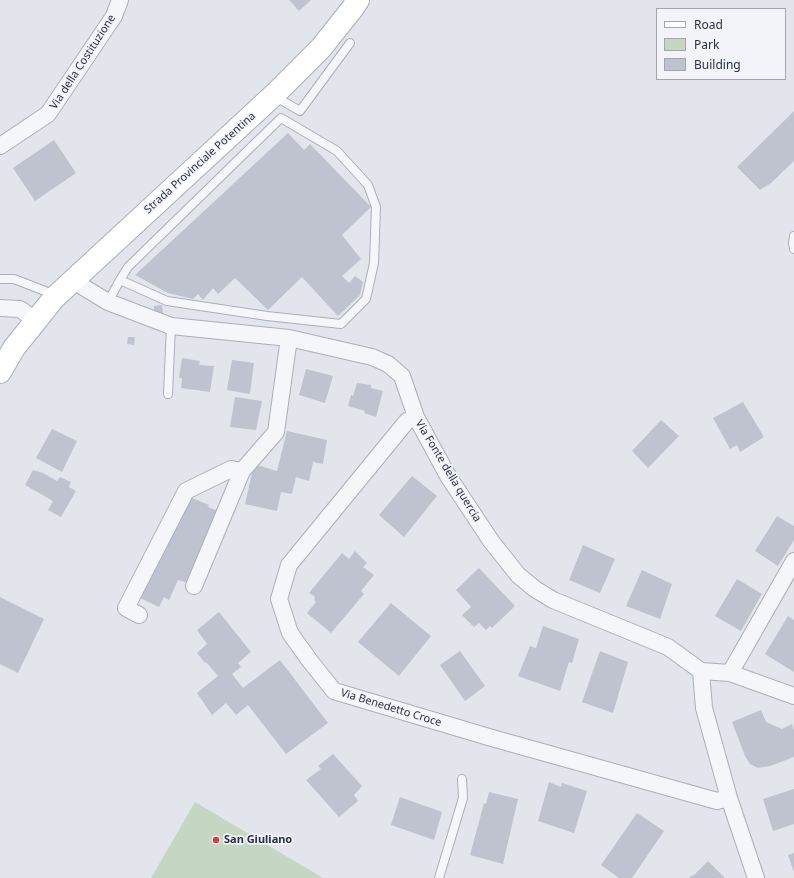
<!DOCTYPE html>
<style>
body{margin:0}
#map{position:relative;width:794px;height:878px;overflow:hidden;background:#e2e5ec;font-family:"Noto Sans",sans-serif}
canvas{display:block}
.legend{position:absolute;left:656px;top:8px;width:130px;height:72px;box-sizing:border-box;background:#f2f4f9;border:1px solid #a1a6b1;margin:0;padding:5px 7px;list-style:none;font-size:12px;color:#283046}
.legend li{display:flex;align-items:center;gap:8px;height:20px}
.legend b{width:20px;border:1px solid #a1a6b1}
</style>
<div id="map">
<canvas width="794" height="878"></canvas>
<ul class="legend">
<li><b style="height:5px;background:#fff"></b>Road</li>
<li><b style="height:11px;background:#c5d6c2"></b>Park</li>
<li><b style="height:11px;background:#bfc3cf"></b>Building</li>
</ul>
</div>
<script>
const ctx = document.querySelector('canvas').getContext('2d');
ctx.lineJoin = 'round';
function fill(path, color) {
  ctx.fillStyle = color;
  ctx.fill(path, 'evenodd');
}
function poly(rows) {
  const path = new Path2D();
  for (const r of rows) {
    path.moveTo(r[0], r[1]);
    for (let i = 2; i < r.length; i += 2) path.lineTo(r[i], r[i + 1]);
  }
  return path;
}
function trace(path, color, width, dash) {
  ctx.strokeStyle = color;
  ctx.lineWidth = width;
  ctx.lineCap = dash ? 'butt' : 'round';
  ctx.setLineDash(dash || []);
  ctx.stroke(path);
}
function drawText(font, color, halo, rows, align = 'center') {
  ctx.font = font + ' "Noto Sans",sans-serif';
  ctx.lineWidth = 3.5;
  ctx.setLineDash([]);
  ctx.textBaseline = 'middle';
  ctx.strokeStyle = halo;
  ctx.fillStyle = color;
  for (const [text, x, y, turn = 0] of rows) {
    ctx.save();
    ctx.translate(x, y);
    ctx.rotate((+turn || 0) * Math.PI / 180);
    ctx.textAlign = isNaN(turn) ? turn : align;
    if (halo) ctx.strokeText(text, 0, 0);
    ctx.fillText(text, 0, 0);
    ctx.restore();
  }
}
fill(poly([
 [195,802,323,878,151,878]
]), '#c5d6c2');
fill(poly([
 [289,0,311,0,299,11],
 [794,111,794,161,771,183,760,190,737,167],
 [288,133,304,150,310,144,371,207,342,235,361,259,342,276,349,283,355,276,363,282,360,295,338,316,302,277,268,310,235,278,218,294,213,288,203,300,198,294,193,299,168,293,135,275],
 [54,140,76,173,35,201,13,168],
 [162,305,163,314,154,314,154,306],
 [128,337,135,337,134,345,127,344],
 [182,358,200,361,199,365,214,366,210,392,181,388,182,378,179,378],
 [232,360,254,363,250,394,227,390],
 [306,369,333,376,325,403,299,395],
 [357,383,371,385,371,388,383,391,376,417,364,413,365,411,348,406,351,395,353,396],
 [235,397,262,401,256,430,230,427],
 [743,402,764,437,740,452,737,445,730,449,713,418],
 [661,420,679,436,648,468,632,451],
 [52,429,77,441,62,472,36,458],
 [287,431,327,440,323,464,313,462,309,481,296,477,292,494,281,492,277,511,245,504,254,464,277,471],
 [33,470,43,473,57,481,60,477,71,482,69,487,76,491,61,517,48,510,53,501,25,485],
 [412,476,437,496,404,537,379,515],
 [187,496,209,505,208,507,221,512,188,583,178,580,169,600,164,597,159,607,138,597],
 [777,516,794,526,794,540,778,566,755,551],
 [583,545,615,559,600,593,569,580],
 [355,551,367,563,363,567,374,575,361,591,364,594,331,633,307,613,316,602,314,600,315,597,309,593,342,553,349,559],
 [479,568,515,606,492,628,490,626,486,630,479,623,474,627,462,615,471,607,456,590],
 [642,570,672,584,660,619,626,606],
 [737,579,762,594,741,631,715,616],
 [0,597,44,619,18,673,0,664],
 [391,603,431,636,399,676,358,642],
 [219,612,251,652,238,663,241,667,232,674,243,688,280,660,328,723,286,754,248,705,236,715,226,703,212,715,197,693,218,676,206,662,205,663,197,653,207,644,197,630],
 [788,616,794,620,794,672,765,654],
 [543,626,579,639,572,663,569,662,560,691,518,676,530,646,536,648],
 [460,651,485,686,465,701,440,665],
 [600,651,628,662,613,713,582,702],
 [761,710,766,722,782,729,792,724,794,731,794,757,770,766,758,768,750,764,745,756,732,722],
 [333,754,362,786,354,795,358,801,339,817,306,780,321,769,318,766],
 [549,782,561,787,562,783,587,791,574,833,538,821],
 [794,789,794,824,773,831,763,799],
 [489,792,518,799,503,864,470,855,484,803,486,804],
 [400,797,442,812,434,840,391,825],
 [637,813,664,831,632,878,619,878,601,865],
 [794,853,794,872,788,855],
 [708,861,724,877,724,878,689,878,692,875,693,876]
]), '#bfc3cf');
const lane = poly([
 [276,94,281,100,300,111,350,43],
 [794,236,793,243,794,249],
 [0,279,14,279,45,291,54,297],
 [108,302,120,280,128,267,281,118,337,151,368,185,376,207,374,263,366,299,341,324,267,316,167,301,120,280],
 [168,394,171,326],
 [439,878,463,798,462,779]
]);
const street = poly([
 [0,146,48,114,114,16,120,0],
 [74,279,80,285,108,302,171,326,289,338,372,357,388,364,402,376,416,417,448,476,491,541,518,575,535,589,553,600,668,647,701,671,730,673,794,696],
 [0,308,20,309,35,320],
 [416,417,407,421,289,565,279,599,290,633,310,661,334,691,492,738,717,801,729,798],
 [194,586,242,471,276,432,289,338],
 [139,615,126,608,186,491,231,469,242,471],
 [701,671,704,708,729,798,756,878],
 [730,673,794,561]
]);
const secondary = poly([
 [0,372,14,348,54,298,276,93,321,48,352,9,358,0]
]);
trace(lane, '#aaafba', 10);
trace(street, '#aaafba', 18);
trace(secondary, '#aaafba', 24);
trace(lane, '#f5f6f9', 8);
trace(street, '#f5f6f9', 16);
trace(secondary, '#fff', 22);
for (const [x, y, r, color] of [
 [216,840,4,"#db3c44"]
]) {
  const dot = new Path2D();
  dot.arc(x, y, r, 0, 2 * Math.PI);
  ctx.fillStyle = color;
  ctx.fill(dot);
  trace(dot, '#f2f4f9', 1.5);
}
drawText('11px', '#283046', '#f2f4f9', [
 ["Via della Costituzione",83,62,-57],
 ["Strada Provinciale Potentina",200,163,-42],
 ["Via Fonte della quercia",448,471,59],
 ["Via Benedetto Croce",391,708,17]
]);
drawText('bold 11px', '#283046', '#f2f4f9', [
 ["San Giuliano",224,840]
], 'left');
</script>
